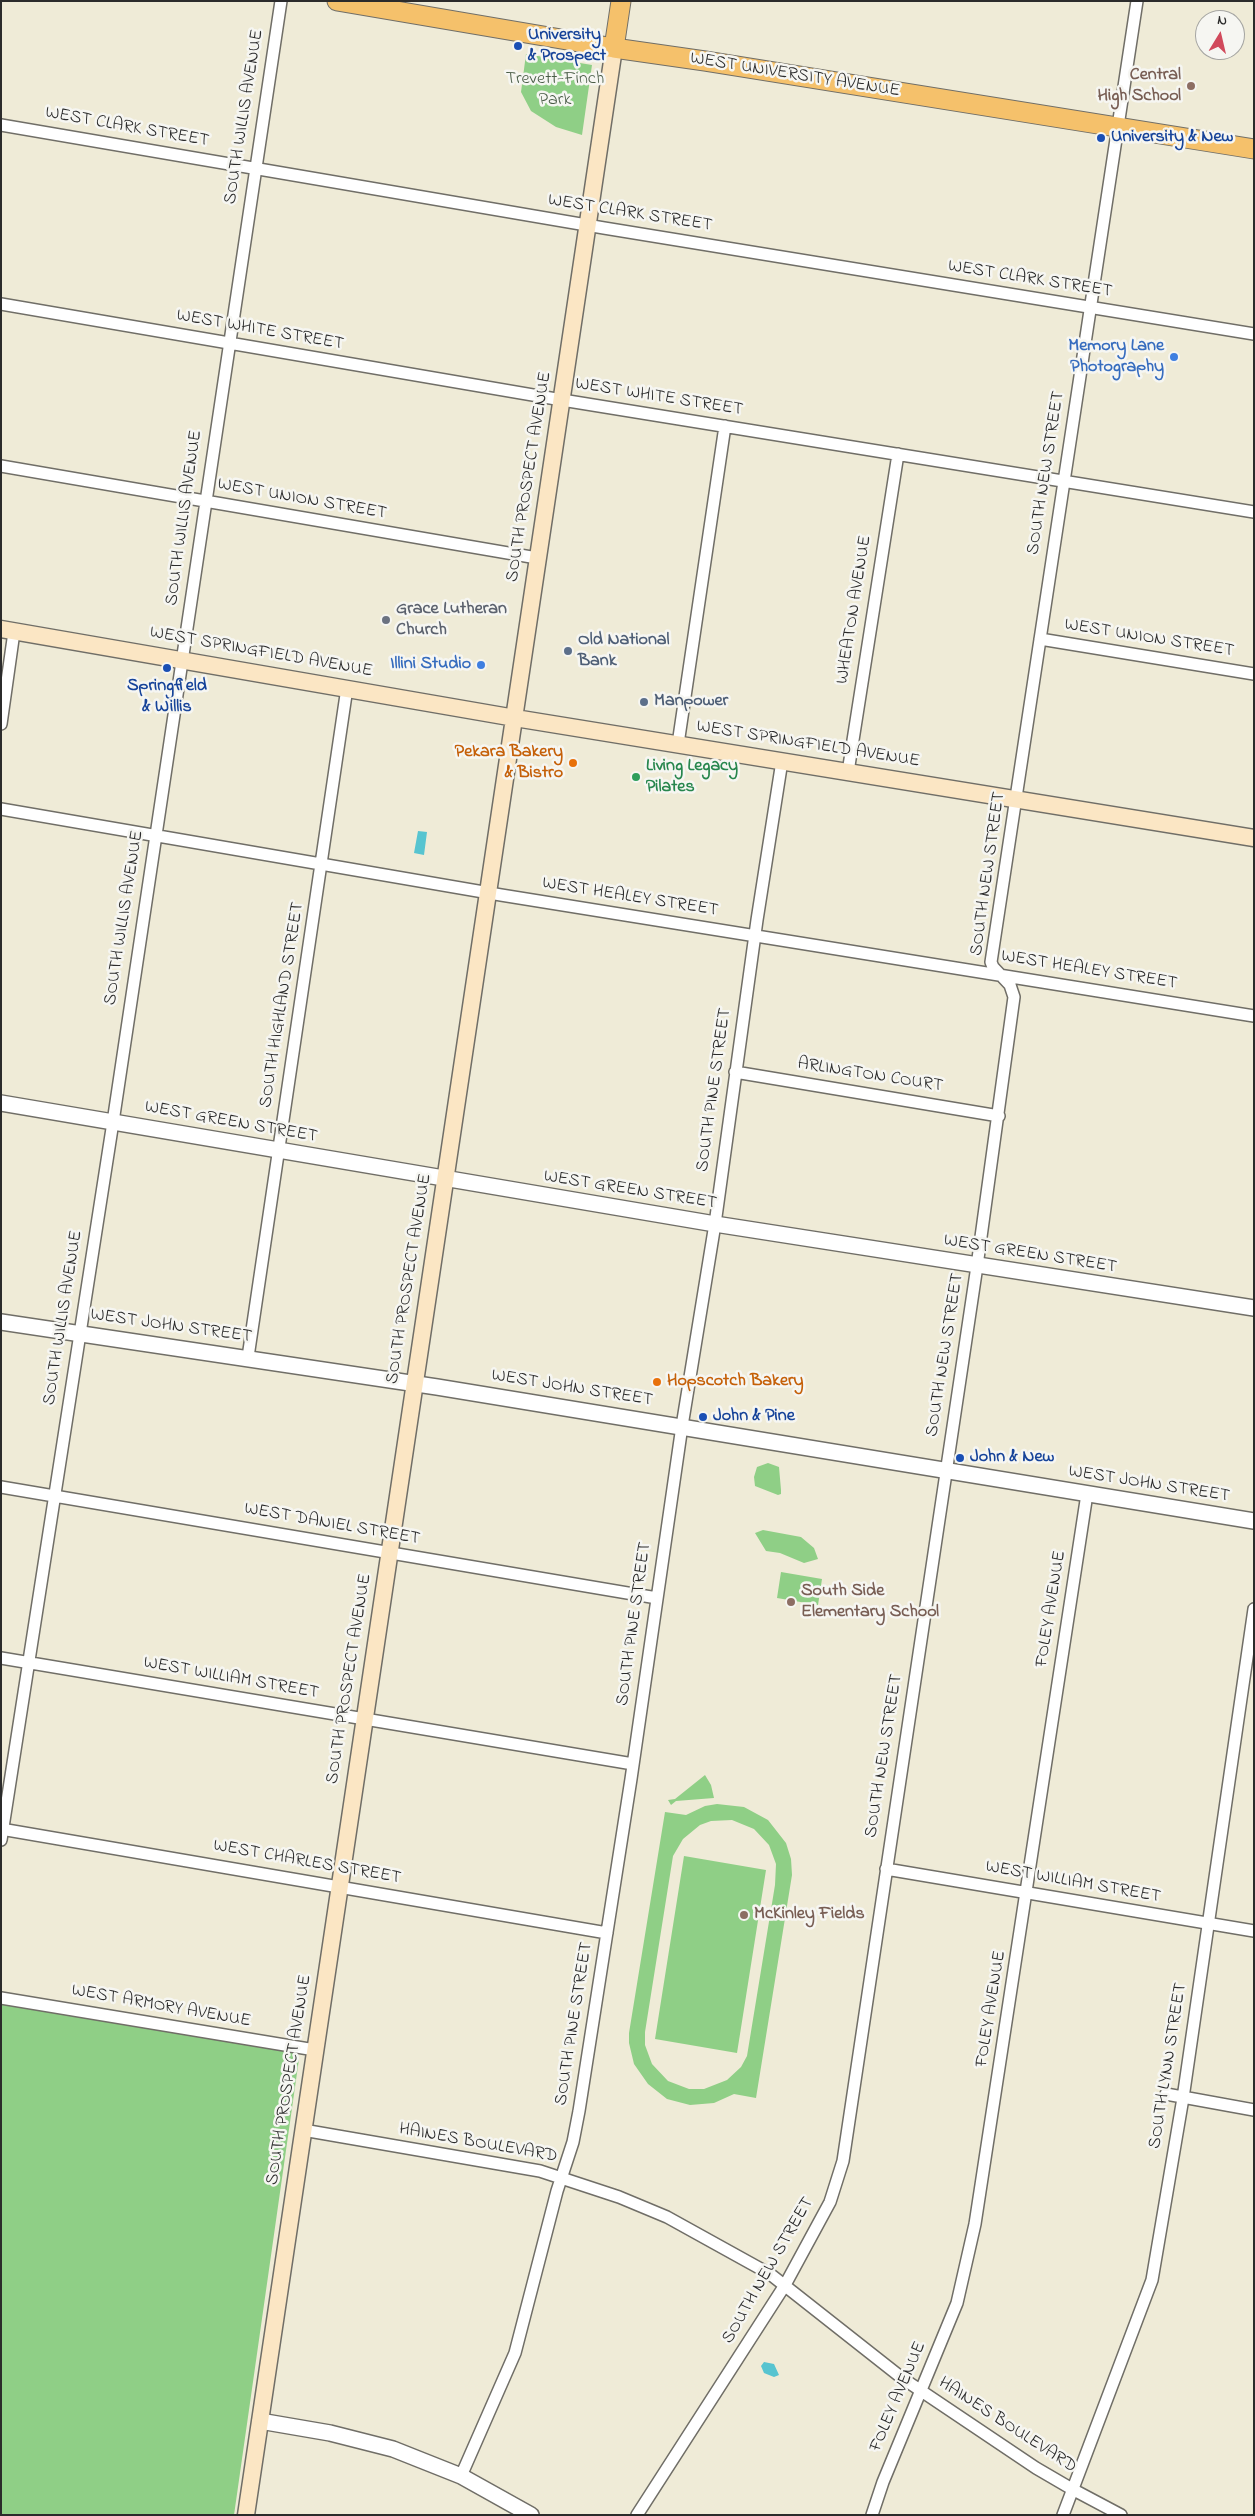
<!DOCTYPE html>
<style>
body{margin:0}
#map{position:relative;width:1255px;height:2516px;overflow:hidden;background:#efebd7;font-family:"Indie Flower",sans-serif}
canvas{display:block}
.frame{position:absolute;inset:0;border:2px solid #2b2b2b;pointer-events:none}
.north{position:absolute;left:1195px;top:10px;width:50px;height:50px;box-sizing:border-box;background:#f6f6f2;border:1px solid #a5a5a2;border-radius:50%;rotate:9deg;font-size:14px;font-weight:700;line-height:20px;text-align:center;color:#2b2b2b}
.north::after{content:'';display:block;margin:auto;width:18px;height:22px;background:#d1495b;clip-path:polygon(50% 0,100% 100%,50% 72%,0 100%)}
</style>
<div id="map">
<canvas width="1255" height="2516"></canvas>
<div class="frame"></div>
<div class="north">N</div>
</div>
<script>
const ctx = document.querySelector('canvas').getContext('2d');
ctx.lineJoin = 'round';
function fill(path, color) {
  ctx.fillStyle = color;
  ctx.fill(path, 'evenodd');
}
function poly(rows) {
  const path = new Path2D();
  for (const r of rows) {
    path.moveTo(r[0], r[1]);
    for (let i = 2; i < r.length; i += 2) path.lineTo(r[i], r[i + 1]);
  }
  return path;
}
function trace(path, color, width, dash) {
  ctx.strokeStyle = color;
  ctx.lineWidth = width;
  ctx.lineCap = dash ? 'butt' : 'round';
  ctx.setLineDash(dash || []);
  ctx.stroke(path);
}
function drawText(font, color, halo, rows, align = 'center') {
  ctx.font = font + ' "Indie Flower",sans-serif';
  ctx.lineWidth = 5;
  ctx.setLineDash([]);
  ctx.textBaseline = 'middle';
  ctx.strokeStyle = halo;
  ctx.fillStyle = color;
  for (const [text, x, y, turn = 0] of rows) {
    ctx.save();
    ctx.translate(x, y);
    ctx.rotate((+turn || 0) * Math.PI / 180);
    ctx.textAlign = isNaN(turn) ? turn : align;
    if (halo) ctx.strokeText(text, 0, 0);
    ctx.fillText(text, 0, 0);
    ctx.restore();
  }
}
fill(poly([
 [526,54,592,65,582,135,556,127,531,111,521,92],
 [768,1463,779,1467,781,1490,781,1494,778,1495,755,1486,754,1477,757,1467],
 [763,1530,801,1537,814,1548,818,1559,804,1563,780,1553,766,1551,755,1533],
 [781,1572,822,1579,818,1605,777,1598],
 [705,1775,711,1785,714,1798,676,1801,671,1805,668,1800,675,1799],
 [717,1804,744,1807,768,1820,786,1843,791,1859,792,1875,756,2098,734,2094,714,2103,690,2105,667,2099,648,2084,634,2064,629,2043,629,2033,665,1812,686,1815,705,1806],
 [732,1820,754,1829,769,1845,776,1864,775,1885,747,2056,741,2067,727,2080,704,2089,689,2089,668,2081,652,2064,645,2045,645,2032,673,1856,683,1839,700,1825,711,1821],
 [684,1856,766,1870,737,2053,655,2039],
 [1,2003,289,2052,296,2054,299,2059,234,2515,1,2515]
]), '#8fcf86');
fill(poly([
 [418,831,427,832,424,855,414,853],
 [764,2362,774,2364,779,2375,774,2377,764,2373,761,2366]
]), '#57c4d0');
const minor = poly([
 [1,125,604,228,1254,334],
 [1,304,562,400,1254,512],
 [1,466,537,558],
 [1040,639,1254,674],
 [1,724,14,632],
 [678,744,725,426],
 [848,772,898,454],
 [1,809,501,895,1254,1016],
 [735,1072,999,1116],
 [248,1357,347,688],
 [1,1487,657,1598],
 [1,1658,633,1764],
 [1,1829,607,1933],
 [1,1840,113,1122,281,1],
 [886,1869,1254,1931],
 [1,1998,315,2050],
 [1166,2094,1254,2110],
 [303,2130,540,2171,619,2197,667,2217,770,2274,902,2378,1036,2468,1072,2489,1121,2515],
 [461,2476,515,2353,557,2191,573,2142,579,2111,631,1779,682,1426,715,1224,757,920,782,761],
 [637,2515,785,2285,830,2202,843,2161,977,1266,1014,997,1010,985,993,967,991,962,1137,1],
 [872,2515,883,2482,957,2303,975,2224,1087,1494],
 [1063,2515,1152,2280,1183,2098,1254,1609]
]);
const tertiary = poly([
 [1,1103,715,1224,1254,1308],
 [1,1322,437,1387,1254,1521],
 [260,2421,330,2433,393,2449,461,2476,531,2515]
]);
const secondary = poly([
 [1,629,515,718,1254,838],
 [246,2515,614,48]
]);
const primary = poly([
 [337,1,614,48,705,61,1254,149],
 [614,48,621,1]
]);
trace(minor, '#706e67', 14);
trace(tertiary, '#706e67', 18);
trace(secondary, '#706e67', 19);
trace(primary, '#706e67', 21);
trace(minor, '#fff', 11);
trace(tertiary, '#fff', 15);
trace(secondary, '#fbe6c4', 16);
trace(primary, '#f5c16b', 19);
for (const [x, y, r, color] of [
 [518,46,5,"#1a4fb4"],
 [1191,86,5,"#8d6e63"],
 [1101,138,5,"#1a4fb4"],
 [1174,357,5,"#3f7fe0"],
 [386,620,5,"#6b7280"],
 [568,651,5,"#5c6f8a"],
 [481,665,5,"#3f7fe0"],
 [167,668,5,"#1a4fb4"],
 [644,702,5,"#5c6f8a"],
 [573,763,5,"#e8710a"],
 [636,777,5,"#2e9e5b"],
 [657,1382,5,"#e8710a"],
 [703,1417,5,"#1a4fb4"],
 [960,1458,5,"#1a4fb4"],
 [791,1602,5,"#8d6e63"],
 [744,1915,5,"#8d6e63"]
]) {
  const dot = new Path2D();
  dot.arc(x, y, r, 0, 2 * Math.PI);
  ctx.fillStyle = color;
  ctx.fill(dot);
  trace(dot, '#f6f6f2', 2);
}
drawText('bold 18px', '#164399', '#f6f6f2', [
 ["University",528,36],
 ["& Prospect",528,57],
 ["University & New",1111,138],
 ["Springfield",167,687,"center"],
 ["& Willis",167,708,"center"],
 ["John & Pine",713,1417],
 ["John & New",970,1458]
], 'left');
drawText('18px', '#2b2b2b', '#f6f6f2', [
 ["WEST UNIVERSITY AVENUE",795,76,9],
 ["SOUTH WILLIS AVENUE",245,117,-81],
 ["WEST CLARK STREET",127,128,10],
 ["WEST CLARK STREET",630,214,9],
 ["WEST CLARK STREET",1030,280,9],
 ["WEST WHITE STREET",260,331,10],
 ["WEST WHITE STREET",659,398,9],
 ["SOUTH NEW STREET",1047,473,-81],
 ["SOUTH PROSPECT AVENUE",530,477,-81],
 ["WEST UNION STREET",302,500,10],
 ["SOUTH WILLIS AVENUE",185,518,-82],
 ["WHEATON AVENUE",855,610,-81],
 ["WEST UNION STREET",1149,639,9],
 ["WEST SPRINGFIELD AVENUE",261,653,10],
 ["WEST SPRINGFIELD AVENUE",808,745,9],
 ["SOUTH NEW STREET",989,874,-82],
 ["WEST HEALEY STREET",630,898,9],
 ["SOUTH WILLIS AVENUE",125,918,-81],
 ["WEST HEALEY STREET",1089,971,9],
 ["SOUTH HIGHLAND STREET",283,1005,-81],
 ["ARLINGTON COURT",870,1076,9],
 ["SOUTH PINE STREET",715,1090,-82],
 ["WEST GREEN STREET",231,1123,10],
 ["WEST GREEN STREET",630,1191,9],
 ["WEST GREEN STREET",1030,1255,9],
 ["SOUTH PROSPECT AVENUE",410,1279,-81],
 ["SOUTH WILLIS AVENUE",64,1318,-81],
 ["WEST JOHN STREET",171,1327,8],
 ["SOUTH NEW STREET",946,1355,-81],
 ["WEST JOHN STREET",572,1389,9],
 ["WEST JOHN STREET",1149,1485,9],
 ["WEST DANIEL STREET",332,1525,10],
 ["FOLEY AVENUE",1052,1609,-81],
 ["SOUTH PINE STREET",635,1624,-82],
 ["WEST WILLIAM STREET",231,1679,10],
 ["SOUTH PROSPECT AVENUE",350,1679,-81],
 ["SOUTH NEW STREET",885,1756,-81],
 ["WEST CHARLES STREET",307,1863,10],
 ["WEST WILLIAM STREET",1073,1883,10],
 ["WEST ARMORY AVENUE",161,2007,10],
 ["FOLEY AVENUE",992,2009,-81],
 ["SOUTH PINE STREET",575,2024,-81],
 ["SOUTH LYNN STREET",1169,2066,-81],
 ["SOUTH PROSPECT AVENUE",290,2080,-81],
 ["HAINES BOULEVARD",478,2144,10],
 ["SOUTH NEW STREET",769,2271,-60],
 ["FOLEY AVENUE",899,2397,-67],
 ["HAINES BOULEVARD",1007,2426,33]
]);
drawText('bold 18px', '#785e54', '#f6f6f2', [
 ["Central",1181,76,"right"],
 ["High School",1181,97,"right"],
 ["South Side",801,1592],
 ["Elementary School",801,1613],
 ["McKinley Fields",754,1915]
], 'left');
drawText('18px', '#495c46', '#f6f6f2', [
 ["Trevett-Finch",555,80],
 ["Park",555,101]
]);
drawText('bold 18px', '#366cbe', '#f6f6f2', [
 ["Memory Lane",1164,347],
 ["Photography",1164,368],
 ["Illini Studio",471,665]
], 'right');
drawText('bold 18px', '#5b616d', '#f6f6f2', [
 ["Grace Lutheran",396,610],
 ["Church",396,631]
], 'left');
drawText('bold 18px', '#4e5e75', '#f6f6f2', [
 ["Old National",578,641],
 ["Bank",578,662],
 ["Manpower",654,702]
], 'left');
drawText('bold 18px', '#c56008', '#f6f6f2', [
 ["Pekara Bakery",563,753],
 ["& Bistro",563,774],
 ["Hopscotch Bakery",667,1382,"left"]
], 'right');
drawText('bold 18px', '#27864d', '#f6f6f2', [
 ["Living Legacy",646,767],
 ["Pilates",646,788]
], 'left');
</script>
